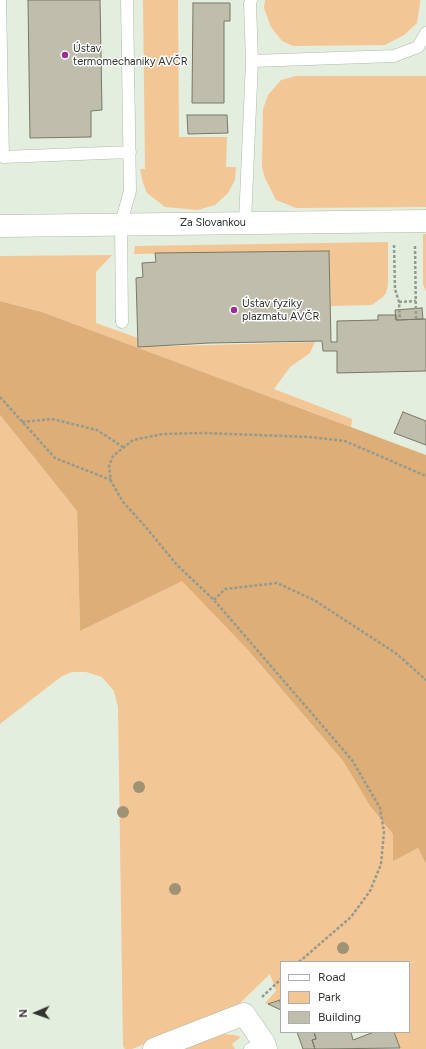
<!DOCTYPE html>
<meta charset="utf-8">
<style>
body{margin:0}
#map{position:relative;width:426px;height:1049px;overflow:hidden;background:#e4eede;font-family:Figtree,sans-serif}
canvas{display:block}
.legend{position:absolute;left:280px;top:961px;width:130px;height:72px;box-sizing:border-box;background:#fff;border:1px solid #adaeac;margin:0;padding:5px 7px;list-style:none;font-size:12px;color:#32352f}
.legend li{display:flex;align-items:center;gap:8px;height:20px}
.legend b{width:20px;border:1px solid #adaeac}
.north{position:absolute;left:16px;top:993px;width:40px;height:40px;-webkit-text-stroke:3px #fff;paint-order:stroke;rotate:268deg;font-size:11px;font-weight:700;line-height:16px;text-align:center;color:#32352f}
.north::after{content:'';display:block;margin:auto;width:14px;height:18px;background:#32352f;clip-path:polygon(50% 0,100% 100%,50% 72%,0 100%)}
</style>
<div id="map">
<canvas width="426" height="1049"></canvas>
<ul class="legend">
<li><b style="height:5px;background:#fff"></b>Road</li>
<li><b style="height:11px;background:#f3c696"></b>Park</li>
<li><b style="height:11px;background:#bfbdab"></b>Building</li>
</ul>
<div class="north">N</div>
</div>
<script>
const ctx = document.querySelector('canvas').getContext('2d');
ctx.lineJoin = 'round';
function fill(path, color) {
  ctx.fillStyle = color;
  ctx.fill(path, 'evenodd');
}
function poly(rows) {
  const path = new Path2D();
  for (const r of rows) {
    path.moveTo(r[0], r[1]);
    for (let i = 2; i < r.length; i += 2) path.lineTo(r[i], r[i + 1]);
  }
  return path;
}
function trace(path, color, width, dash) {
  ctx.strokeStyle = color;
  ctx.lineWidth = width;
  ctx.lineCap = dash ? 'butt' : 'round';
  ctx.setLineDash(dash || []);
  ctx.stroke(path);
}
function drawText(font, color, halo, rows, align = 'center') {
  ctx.font = font + ' Figtree,sans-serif';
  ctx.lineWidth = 3;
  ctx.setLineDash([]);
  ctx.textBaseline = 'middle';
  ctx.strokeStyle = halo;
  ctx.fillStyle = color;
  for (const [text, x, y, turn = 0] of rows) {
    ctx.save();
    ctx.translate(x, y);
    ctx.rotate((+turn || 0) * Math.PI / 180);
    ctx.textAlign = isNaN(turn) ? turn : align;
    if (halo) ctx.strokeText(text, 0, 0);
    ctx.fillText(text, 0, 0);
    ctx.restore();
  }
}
fill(poly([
 [143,0,178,0,179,137,227,137,226,167,236,167,235,180,228,193,215,205,198,210,165,207,147,193,143,183,140,169,145,169],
 [265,0,420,0,420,3,417,23,404,35,385,45,293,46,282,41,271,27,264,8],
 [296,76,426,76,426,207,296,208,276,200,265,178,262,167,263,109,268,95,281,80],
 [423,234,426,234,426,292,423,284],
 [388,242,388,285,386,293,383,297,372,305,331,306,329,251,134,254,135,246],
 [112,255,96,272,96,323,138,338,138,347,315,342,310,353,290,367,274,389,352,419,351,427,42,312,0,301,0,256],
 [0,415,77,511,80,631,182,580,248,650,343,761,370,806,393,834,393,860,418,848,426,864,426,1049,398,1049,400,1048,394,1032,409,1032,409,964,416,961,409,963,409,962,281,962,281,1003,280,1000,268,1004,265,1003,276,991,270,974,237,1006,132,1049,125,1049,123,1046,118,707,114,691,102,677,86,672,72,672,62,676,0,724],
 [223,1034,234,1035,241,1037,232,1044,235,1049,174,1049,210,1036]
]), '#f3c696');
fill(poly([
 [0,301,42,312,426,455,426,864,418,848,393,861,393,834,370,806,343,761,248,650,182,581,80,631,77,511,0,415]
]), '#deae79');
const building = poly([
 [28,0,100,0,102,110,91,111,91,137,30,138,28,0],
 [193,3,230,3,230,21,224,21,224,103,192,103,193,3],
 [187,115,227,115,228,133,188,134,187,115],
 [329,251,331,342,337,342,337,321,378,320,378,315,396,315,396,320,426,319,426,371,337,373,337,351,323,351,322,341,209,343,138,347,136,278,143,277,142,263,156,262,155,253,329,251],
 [422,308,423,319,396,320,395,310,422,308],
 [403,412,426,421,426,445,394,433,403,412],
 [280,1000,281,1010,268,1004,280,1000],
 [297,1032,314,1032,316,1039,312,1040,315,1049,303,1049,297,1032],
 [314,1032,351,1032,353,1040,374,1032,394,1032,400,1048,315,1049,312,1040,316,1039,314,1032]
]);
fill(building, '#bfbdab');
trace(building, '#797767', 1);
const lane = poly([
 [0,0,3,157,130,152],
 [252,61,394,56,418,47,426,33],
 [245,222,252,61,250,4,251,0],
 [122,322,121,223,130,191,127,0],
 [250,1049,264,1043]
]);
const street = poly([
 [0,226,426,221],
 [154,1049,244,1014,264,1043,266,1049]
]);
trace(lane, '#afb9a9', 13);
trace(street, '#afb9a9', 23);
trace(poly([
 [394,245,395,289,399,302,400,320],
 [415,246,416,319],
 [399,302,416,301],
 [0,397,55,458,111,480],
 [22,422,52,419,97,430,123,447],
 [214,600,225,589,277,583,314,600,397,654,426,680],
 [299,962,351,917,370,891,381,864,384,832,380,808,352,760,214,600,177,565,144,525,123,502,111,481,109,466,113,456,133,440,163,434,204,433,310,437,345,441,426,476],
 [262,997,281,979]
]), '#939a8e', 2.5, [3, 2]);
trace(lane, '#fff', 12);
trace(street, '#fff', 22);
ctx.fillStyle = '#a09275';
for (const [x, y] of [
 [139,787],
 [123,812],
 [175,889],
 [343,948]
]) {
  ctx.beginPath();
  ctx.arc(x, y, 6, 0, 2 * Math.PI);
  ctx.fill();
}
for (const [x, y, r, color] of [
 [65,55,4,"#982f92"],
 [234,310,4,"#982f92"]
]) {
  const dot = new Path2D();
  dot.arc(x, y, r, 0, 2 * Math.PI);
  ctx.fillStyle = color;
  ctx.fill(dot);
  trace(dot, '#fff', 1.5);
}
drawText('11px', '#32352f', '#fff', [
 ["Ústav",73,49],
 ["termomechaniky AVČR",73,62],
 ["Ústav fyziky",242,304],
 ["plazmatu AVČR",242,317]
], 'left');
drawText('11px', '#32352f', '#fff', [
 ["Za Slovankou",213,223]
]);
</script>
